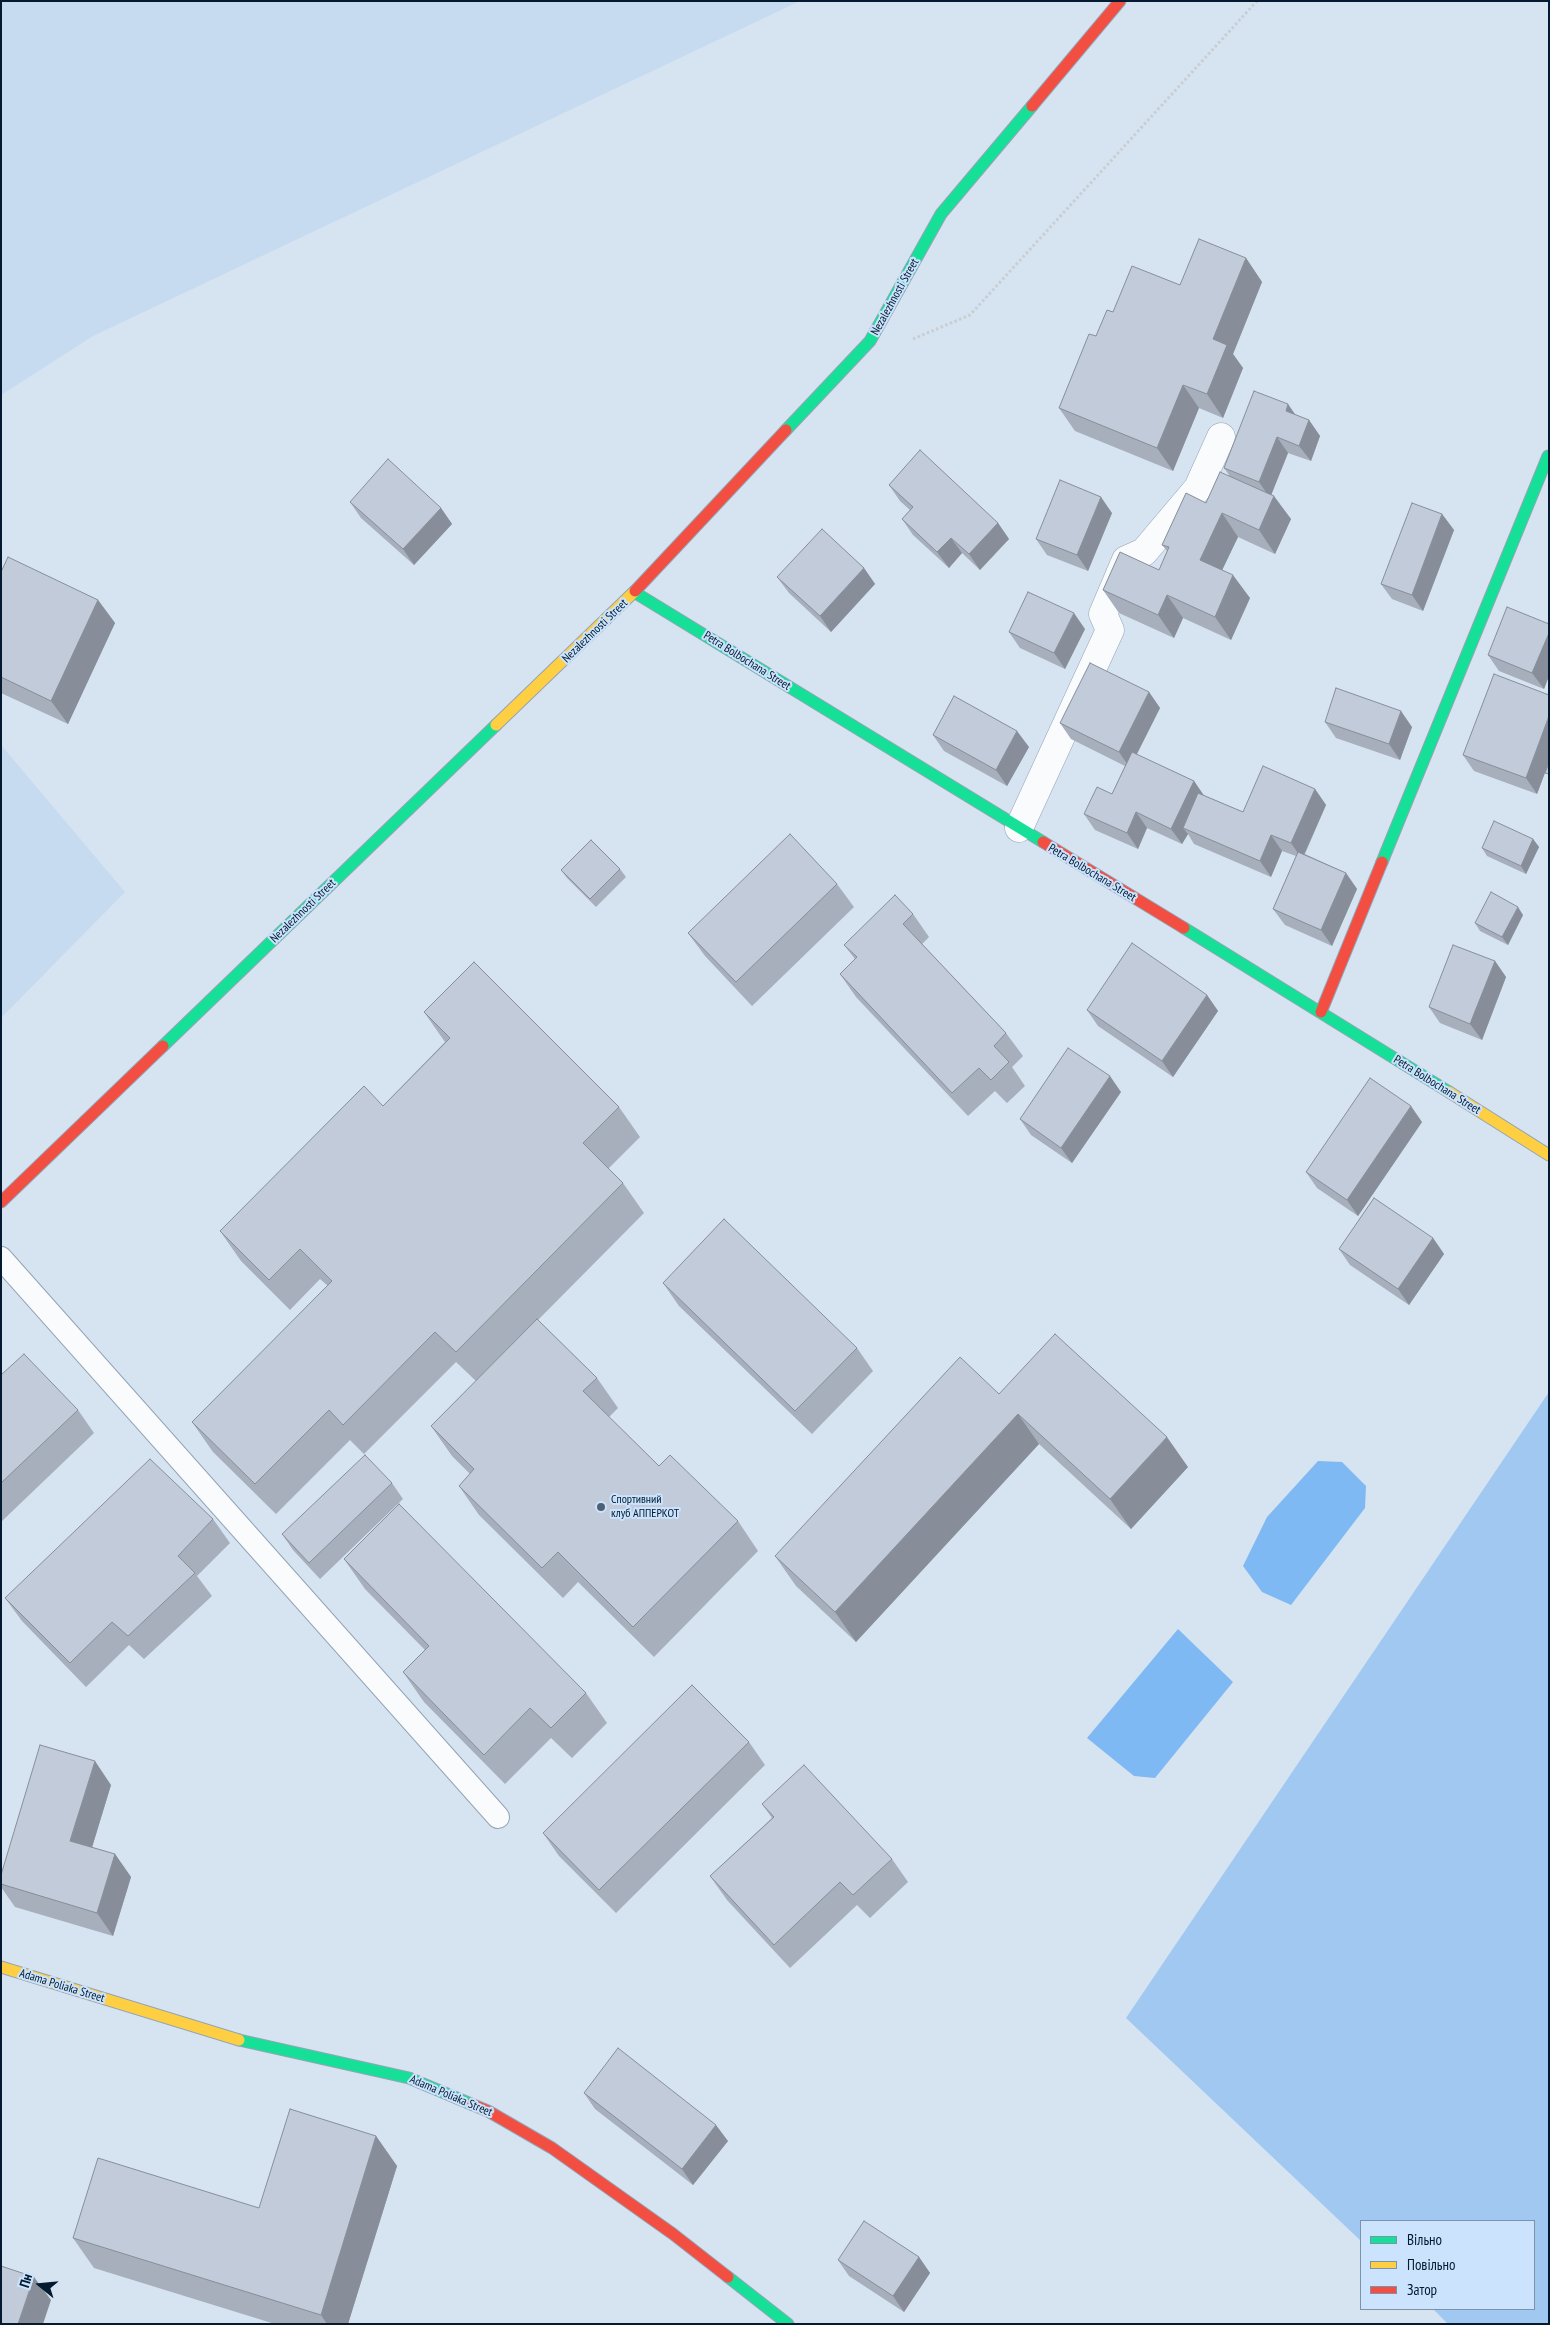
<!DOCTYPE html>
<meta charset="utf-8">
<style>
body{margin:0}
#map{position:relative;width:1550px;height:2325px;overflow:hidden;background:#d6e3f1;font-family:"PT Sans Narrow",sans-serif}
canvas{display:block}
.frame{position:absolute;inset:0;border:2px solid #031a30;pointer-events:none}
.legend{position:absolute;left:1360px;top:2220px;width:175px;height:90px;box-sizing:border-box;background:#cbe3fc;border:1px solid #7b93aa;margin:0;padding:6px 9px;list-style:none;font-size:15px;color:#031a30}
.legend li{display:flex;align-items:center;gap:10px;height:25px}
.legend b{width:25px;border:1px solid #7b93aa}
.north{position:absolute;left:15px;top:2260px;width:50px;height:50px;-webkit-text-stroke:4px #cbe3fc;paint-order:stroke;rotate:287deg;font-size:14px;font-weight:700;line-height:20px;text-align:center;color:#031a30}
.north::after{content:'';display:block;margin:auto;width:18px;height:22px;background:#031a30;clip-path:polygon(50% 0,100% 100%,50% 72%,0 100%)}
</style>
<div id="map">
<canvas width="1550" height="2325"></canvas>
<div class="frame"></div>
<ul class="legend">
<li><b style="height:6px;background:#16e098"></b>Вільно</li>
<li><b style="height:6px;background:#ffcf43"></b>Повільно</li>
<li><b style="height:6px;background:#f24e42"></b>Затор</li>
</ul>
<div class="north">Пн</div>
</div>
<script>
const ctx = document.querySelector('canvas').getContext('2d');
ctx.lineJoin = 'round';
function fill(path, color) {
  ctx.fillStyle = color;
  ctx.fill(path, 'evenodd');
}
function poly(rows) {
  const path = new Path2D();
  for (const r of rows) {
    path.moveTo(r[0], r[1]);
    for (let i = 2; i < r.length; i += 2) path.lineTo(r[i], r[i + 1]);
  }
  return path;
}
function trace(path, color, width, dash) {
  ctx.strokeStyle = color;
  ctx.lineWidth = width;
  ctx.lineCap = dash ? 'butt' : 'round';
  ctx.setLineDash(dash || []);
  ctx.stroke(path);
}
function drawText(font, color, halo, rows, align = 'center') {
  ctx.font = font + ' "PT Sans Narrow",sans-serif';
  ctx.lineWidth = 4;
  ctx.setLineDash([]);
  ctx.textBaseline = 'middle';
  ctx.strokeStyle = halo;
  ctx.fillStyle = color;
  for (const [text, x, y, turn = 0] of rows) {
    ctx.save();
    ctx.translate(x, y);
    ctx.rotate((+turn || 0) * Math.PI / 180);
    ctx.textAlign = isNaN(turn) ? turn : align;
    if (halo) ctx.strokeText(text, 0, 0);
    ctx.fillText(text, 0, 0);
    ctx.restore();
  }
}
fill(poly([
 [1,1,800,1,93,336,1,395],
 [1,745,125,892,1,1018]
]), '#c6dbf0');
fill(poly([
 [1549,1392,1549,2324,1448,2324,1433,2309,1534,2309,1534,2221,1361,2221,1361,2241,1126,2018]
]), '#a1c8f0');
fill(poly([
 [1318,1461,1342,1462,1366,1486,1365,1508,1291,1605,1262,1592,1243,1566,1267,1517],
 [1178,1629,1233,1682,1155,1778,1134,1776,1087,1738]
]), '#7fb9f3');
const lane = poly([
 [1,1258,498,1817]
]);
const street = poly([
 [1019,828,1110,630,1103,614,1126,560,1144,552,1198,488,1221,437]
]);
const fast = poly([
 [786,430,870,341,941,214,1032,106],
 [634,592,1043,842],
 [1382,862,1548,456],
 [1184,928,1449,1092],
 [163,1046,496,725],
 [239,2040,409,2078,471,2104],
 [728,2277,788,2324]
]);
const slow = poly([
 [496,725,635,591],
 [1449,1092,1549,1155],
 [1,1967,239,2040]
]);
const jam = poly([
 [1032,106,1120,1],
 [635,591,786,430],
 [1043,842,1184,928],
 [1321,1012,1382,862],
 [1,1202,163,1046],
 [471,2104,488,2111,552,2148,673,2234,728,2277]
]);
trace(lane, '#93a4b5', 24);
trace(street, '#93a4b5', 29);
trace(fast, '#93a4b5', 13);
trace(slow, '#93a4b5', 13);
trace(jam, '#93a4b5', 13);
trace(poly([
 [913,339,970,315,1257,1]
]), '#c8ced2', 3, [2.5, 2.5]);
trace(lane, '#f9fbfd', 22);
trace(street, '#f9fbfd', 28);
trace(fast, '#16e098', 11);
trace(slow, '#ffcf43', 11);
trace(jam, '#f24e42', 11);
fill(poly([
 [1246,258,1262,282,1233,354,1243,368,1223,418,1199,408,1173,471,1075,431,1059,408,1096,336,1113,312],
 [1296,415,1309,420,1320,436,1311,461,1288,453,1271,495,1291,519,1275,554,1238,537,1222,570,1250,598,1231,640,1183,618,1174,638,1119,613,1103,590,1159,570,1167,551,1162,545,1206,503,1229,475,1224,468],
 [889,485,998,523,1009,539,980,570,962,553,949,568,913,535,902,519,910,510,900,501],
 [350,502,441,508,452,524,414,565,361,518],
 [1112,513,1088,571,1047,555,1036,539],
 [1442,514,1454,530,1423,611,1392,599,1381,584],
 [864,568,875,584,831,632,789,593,777,577],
 [1,572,98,600,115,623,68,724,1,693],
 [1549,624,1549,676,1544,689,1499,671,1488,655],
 [1085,629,1065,669,1020,648,1009,632],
 [1149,692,1160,708,1136,755,1194,781,1203,795,1243,812,1315,789,1326,805,1305,854,1346,873,1357,889,1332,946,1285,925,1273,909,1296,856,1282,851,1271,877,1194,844,1188,834,1182,844,1147,828,1138,849,1095,830,1084,814,1112,794,1125,766,1071,739,1060,723],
 [1325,722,1412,727,1400,760,1336,738],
 [933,735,1029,747,1007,786,944,751],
 [1463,755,1549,762,1537,794,1474,771],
 [1533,839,1539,847,1526,874,1487,856,1482,848],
 [620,869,626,877,596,907,567,878,561,870],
 [837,884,854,907,752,1006,705,956,688,933],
 [913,914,929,937,922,944,1006,1033,1023,1056,1012,1067,1025,1086,1007,1103,995,1091,968,1116,856,997,840,974,855,959,844,945],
 [1523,915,1508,945,1480,931,1475,923],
 [1495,961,1506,977,1482,1040,1440,1023,1429,1007],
 [1207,995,1218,1011,1173,1077,1098,1026,1087,1010],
 [424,1012,619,1107,640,1137,608,1169,623,1183,644,1213,538,1320,597,1378,618,1408,609,1417,659,1466,738,1521,758,1551,654,1657,578,1582,563,1598,479,1515,459,1486,470,1474,452,1456,431,1426,476,1381,456,1362,364,1454,350,1440,276,1514,213,1452,192,1422,328,1286,320,1279,290,1310,241,1261,220,1231,383,1106,445,1042],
 [1121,1092,1072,1163,1031,1135,1020,1119],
 [1422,1122,1358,1216,1317,1188,1306,1172],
 [1433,1238,1444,1254,1409,1305,1350,1265,1339,1249],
 [663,1283,857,1348,873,1371,812,1434,679,1306],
 [1,1375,78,1410,94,1433,1,1522],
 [999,1394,1188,1467,1131,1529,1039,1444,856,1642,796,1586,775,1556],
 [392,1483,403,1499,320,1579,293,1550,282,1534],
 [213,1519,230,1543,197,1576,212,1596,144,1659,129,1645,86,1687,22,1621,5,1598],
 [344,1559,586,1693,607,1723,572,1758,551,1738,505,1784,424,1702,403,1672,425,1650,365,1589],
 [749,1742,765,1765,616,1913,559,1856,543,1833],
 [111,1785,92,1847,115,1854,131,1877,113,1936,15,1907,1,1887,1,1875],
 [762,1804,892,1859,908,1882,870,1918,857,1905,790,1968,727,1900,710,1876,772,1818],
 [584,2093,728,2141,693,2185,595,2109],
 [376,2136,397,2166,348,2324,275,2324,94,2268,73,2238,259,2208],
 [919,2257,930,2273,904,2312,849,2276,838,2260]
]), '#a6afbb');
fill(poly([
 [1246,258,1262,282,1233,354,1243,368,1223,418,1207,394,1213,339],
 [1183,385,1199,408,1173,471,1157,448],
 [1288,404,1299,420,1286,411],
 [1309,420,1320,436,1311,461,1299,446],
 [1277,437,1288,453,1270,498,1259,482],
 [1274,496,1291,519,1275,554,1259,530],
 [1101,497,1112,513,1088,571,1077,555],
 [441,508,452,524,414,565,403,549],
 [1222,513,1238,537,1216,583,1200,560],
 [1442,514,1454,530,1423,611,1412,595],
 [998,523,1009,539,980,570,969,554],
 [951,538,962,553,949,568,937,552],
 [864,568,875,584,831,632,820,616],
 [1233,575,1250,598,1231,640,1215,617],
 [1167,595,1183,618,1174,638,1158,615],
 [98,600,115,623,68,724,51,701],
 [1074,613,1085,629,1065,669,1054,653],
 [1549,633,1549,676,1544,689,1532,673],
 [1149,692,1160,708,1130,768,1119,752],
 [1401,711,1412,727,1400,760,1389,744],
 [1549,716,1549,762,1537,794,1526,778],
 [1017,731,1029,747,1007,786,996,770],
 [1194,781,1205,797,1183,828,1188,834,1182,844,1171,829],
 [1315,789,1326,805,1302,859,1291,843],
 [1136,812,1147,828,1138,849,1127,833],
 [1271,835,1282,851,1271,877,1260,861],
 [1533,839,1539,847,1526,874,1521,866],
 [1346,873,1357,889,1332,946,1321,930],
 [1518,907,1523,915,1508,945,1502,937],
 [1495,961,1506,977,1482,1040,1470,1024],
 [1207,995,1218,1011,1173,1077,1162,1061],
 [1110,1076,1121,1092,1072,1163,1061,1148],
 [1411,1106,1422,1122,1358,1216,1347,1200],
 [1433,1238,1444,1254,1409,1305,1398,1289],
 [1018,1414,1039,1444,856,1642,835,1612],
 [1167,1437,1188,1467,1131,1529,1110,1499],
 [95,1761,111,1785,87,1864,70,1841],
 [115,1854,131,1877,113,1936,97,1913],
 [716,2125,728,2141,693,2185,682,2169],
 [376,2136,397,2166,348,2324,327,2324,321,2315],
 [919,2257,930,2273,904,2312,893,2296],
 [34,2277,51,2300,43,2324,18,2324]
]), '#878e99');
const building = poly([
 [1199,239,1246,258,1213,339,1227,345,1207,394,1183,385,1157,448,1059,408,1089,334,1096,336,1107,310,1113,312,1132,266,1180,285,1199,239],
 [1254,391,1288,404,1286,411,1309,420,1299,446,1277,437,1259,482,1224,468,1254,391],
 [920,450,998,523,969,554,951,538,937,552,902,519,913,507,889,485,920,450],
 [388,459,441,508,403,549,350,502,388,459],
 [1220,472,1274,496,1259,530,1222,513,1200,560,1233,575,1215,617,1167,595,1158,615,1103,590,1120,552,1159,570,1169,547,1162,545,1186,493,1206,503,1220,472],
 [1060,480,1101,497,1077,555,1036,539,1060,480],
 [1412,503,1442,514,1412,595,1381,584,1412,503],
 [822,529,864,568,820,616,777,577,822,529],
 [8,557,98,600,51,701,1,677,1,572,8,557],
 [1028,592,1074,613,1054,653,1009,632,1028,592],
 [1507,607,1549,624,1549,633,1532,673,1488,655,1507,607],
 [1090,663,1149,692,1119,752,1060,723,1090,663],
 [1494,674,1549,695,1549,716,1526,778,1463,755,1494,674],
 [1336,688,1401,711,1389,744,1325,722,1336,688],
 [954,696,1017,731,996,770,933,735,954,696],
 [1132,752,1194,781,1171,829,1136,812,1127,833,1084,814,1097,787,1112,794,1132,752],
 [1549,763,1549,774,1545,773,1549,763],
 [1263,766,1315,789,1291,843,1271,835,1260,861,1183,828,1198,793,1243,812,1263,766],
 [1494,821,1533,839,1521,866,1482,848,1494,821],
 [790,834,837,884,736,982,688,933,790,834],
 [591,840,620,869,590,899,561,870,591,840],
 [1298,852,1346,873,1321,930,1273,909,1298,852],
 [1491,892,1518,907,1502,937,1475,923,1491,892],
 [895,895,913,914,903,924,1006,1033,994,1046,1009,1062,991,1080,979,1068,952,1093,840,974,857,957,844,945,895,895],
 [1132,943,1207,995,1162,1061,1087,1010,1132,943],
 [1453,945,1495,961,1470,1024,1429,1007,1453,945],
 [474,962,619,1107,583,1143,623,1183,456,1352,435,1332,343,1425,329,1410,255,1484,192,1422,332,1281,300,1249,269,1280,220,1231,364,1086,383,1106,450,1038,424,1012,474,962],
 [1068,1048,1110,1076,1061,1148,1020,1119,1068,1048],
 [1370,1078,1411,1106,1347,1200,1306,1172,1370,1078],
 [1374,1198,1433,1238,1398,1289,1339,1249,1374,1198],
 [724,1219,857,1348,795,1411,663,1283,724,1219],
 [537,1319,597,1378,583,1391,659,1466,670,1455,738,1521,633,1627,558,1552,542,1568,459,1486,474,1469,431,1426,537,1319],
 [1055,1334,1167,1437,1110,1499,1018,1414,835,1612,775,1556,960,1357,999,1394,1055,1334],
 [24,1354,78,1410,1,1483,1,1375,24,1354],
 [365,1455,392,1483,309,1563,282,1534,365,1455],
 [150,1459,213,1519,178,1556,195,1573,128,1636,112,1622,70,1663,5,1598,150,1459],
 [399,1504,586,1693,551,1728,530,1708,484,1755,403,1672,429,1646,344,1559,399,1504],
 [692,1685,749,1742,599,1890,543,1833,692,1685],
 [40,1745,95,1761,70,1841,115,1854,97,1913,1,1884,1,1875,40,1745],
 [804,1765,892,1859,853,1895,840,1882,774,1945,710,1876,774,1817,762,1804,804,1765],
 [618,2048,716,2125,682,2169,584,2093,618,2048],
 [290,2109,376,2136,321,2315,73,2238,98,2158,259,2208,290,2109],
 [864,2221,919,2257,893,2296,838,2260,864,2221],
 [1,2266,34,2277,18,2324,1,2324,1,2266]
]);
fill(building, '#c1cbda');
trace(building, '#878e99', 1);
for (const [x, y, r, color] of [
 [601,1507,5,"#4d6074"]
]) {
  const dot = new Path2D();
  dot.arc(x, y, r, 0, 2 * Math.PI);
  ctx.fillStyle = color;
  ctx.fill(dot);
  trace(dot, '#cbe3fc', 2);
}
drawText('12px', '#031a30', '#cbe3fc', [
 ["Nezalezhnosti Street",895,297,-61],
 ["Nezalezhnosti Street",595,631,-44],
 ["Petra Bolbochana Street",747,661,32],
 ["Petra Bolbochana Street",1092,873,31],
 ["Nezalezhnosti Street",303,911,-44],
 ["Petra Bolbochana Street",1437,1085,32],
 ["Adama Poliaka Street",62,1986,17],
 ["Adama Poliaka Street",451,2096,23]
]);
drawText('12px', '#031a30', '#cbe3fc', [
 ["Спортивний",611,1500],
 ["клуб АППЕРКОТ",611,1514]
], 'left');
</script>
